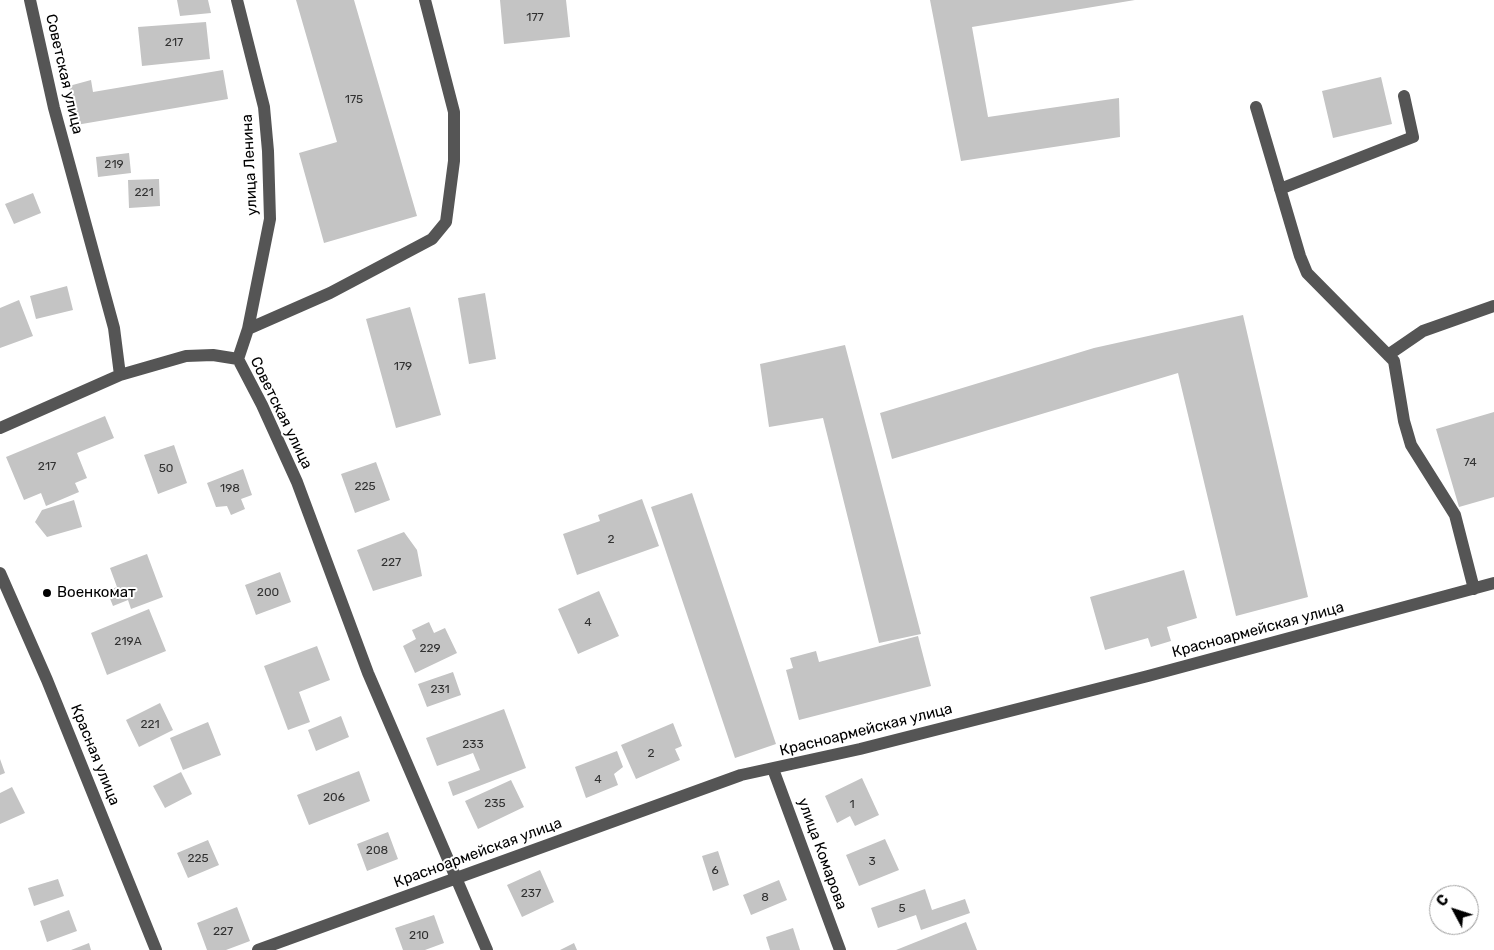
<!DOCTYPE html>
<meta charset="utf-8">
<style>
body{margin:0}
#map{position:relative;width:1494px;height:950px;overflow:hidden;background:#fff;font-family:Rubik,sans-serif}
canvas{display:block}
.north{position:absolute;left:1429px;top:885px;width:50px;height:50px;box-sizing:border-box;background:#fff;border:1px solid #999;border-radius:50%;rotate:310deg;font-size:14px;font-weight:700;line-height:20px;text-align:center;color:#000}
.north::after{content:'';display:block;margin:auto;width:18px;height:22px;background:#000;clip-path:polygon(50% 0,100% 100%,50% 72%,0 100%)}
</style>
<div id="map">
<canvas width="1494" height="950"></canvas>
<div class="north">С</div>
</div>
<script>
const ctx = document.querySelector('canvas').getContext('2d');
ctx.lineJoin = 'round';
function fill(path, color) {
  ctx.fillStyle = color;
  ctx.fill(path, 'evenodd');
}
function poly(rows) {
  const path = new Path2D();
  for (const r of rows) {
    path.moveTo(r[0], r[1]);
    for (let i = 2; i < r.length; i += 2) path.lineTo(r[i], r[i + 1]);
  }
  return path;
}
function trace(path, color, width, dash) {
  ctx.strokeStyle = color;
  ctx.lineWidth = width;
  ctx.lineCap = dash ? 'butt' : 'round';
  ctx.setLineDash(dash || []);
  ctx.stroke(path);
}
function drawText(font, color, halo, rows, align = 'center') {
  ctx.font = font + ' Rubik,sans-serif';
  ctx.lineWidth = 4;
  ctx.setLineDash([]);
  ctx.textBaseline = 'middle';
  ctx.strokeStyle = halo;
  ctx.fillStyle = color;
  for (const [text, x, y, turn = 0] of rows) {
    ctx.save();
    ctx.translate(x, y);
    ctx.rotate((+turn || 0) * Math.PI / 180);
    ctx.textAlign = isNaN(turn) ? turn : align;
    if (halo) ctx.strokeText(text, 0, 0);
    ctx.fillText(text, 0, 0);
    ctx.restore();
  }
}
fill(poly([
 [177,0,208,0,211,13,180,16],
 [296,0,354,0,417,216,324,243,299,153,337,142],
 [500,0,566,0,570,37,504,44],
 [930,0,1135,0,972,27,988,117,1119,98,1120,137,961,161],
 [206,22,210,59,142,66,138,27],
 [223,70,228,99,76,125,69,86,91,80,93,92],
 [1381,77,1392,124,1333,138,1322,91],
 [129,153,131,173,98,177,96,157],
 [159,179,160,206,129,208,128,180],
 [33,193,41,213,14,224,5,204],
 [67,286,73,310,36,319,30,296],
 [485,293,496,359,469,364,458,298],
 [19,300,33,336,0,348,0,308],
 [410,307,441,415,396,428,366,319],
 [1243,315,1308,597,1236,616,1178,373,892,459,880,413,1094,348],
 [845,345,921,634,879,643,823,418,769,427,760,364],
 [1494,412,1494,497,1459,507,1436,429],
 [105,416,114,438,77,453,87,478,75,483,79,492,46,506,41,493,24,500,6,457],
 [174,445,187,483,158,494,144,455],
 [376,462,390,500,355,513,341,474],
 [243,469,252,495,241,499,245,509,231,515,227,506,216,507,207,483],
 [692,493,776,744,735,758,651,507],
 [642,499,659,546,577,575,563,534,600,521,598,515],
 [74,500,82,527,47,537,35,522,42,510],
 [404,532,417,550,422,576,373,591,357,550],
 [147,554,163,597,131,609,128,600,113,606,107,591,117,587,110,568],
 [1184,570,1197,618,1167,627,1171,641,1151,647,1148,638,1105,650,1090,597],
 [280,572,291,602,256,615,245,585],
 [599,591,619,636,578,654,558,609],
 [149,609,166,651,107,675,91,633],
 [429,622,434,633,445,628,457,653,415,673,403,646,416,639,412,630],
 [918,636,931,686,799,720,786,670,793,668,790,658,816,651,819,662],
 [317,646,330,680,299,692,310,722,288,730,264,666],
 [453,672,461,695,427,707,418,684],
 [160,703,173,730,139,747,126,720],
 [504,709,526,768,453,796,448,782,480,770,473,753,437,766,426,738],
 [341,716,349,737,316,751,308,730],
 [208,722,221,755,183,770,170,738],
 [673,723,682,746,675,749,680,760,636,779,621,745],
 [617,751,623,767,614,774,618,785,586,798,575,767],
 [0,759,5,773,0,775],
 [359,771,370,801,309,825,297,795],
 [181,772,192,794,165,808,153,786],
 [862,778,879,815,855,826,850,816,837,823,825,796],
 [511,780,524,807,478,829,465,801],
 [12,787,25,813,0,824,0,793],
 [388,832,398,859,367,871,357,844],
 [885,839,899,870,859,886,846,855],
 [208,840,219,865,188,878,177,853],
 [718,851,729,885,713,891,702,856],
 [540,870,554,902,522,917,507,885],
 [58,879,64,896,34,906,28,888],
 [779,880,787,900,751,915,743,895],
 [925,889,932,910,965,899,970,913,921,930,916,915,878,928,871,908],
 [237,907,250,941,226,950,207,950,197,923],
 [69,910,77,931,47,942,40,921],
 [434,915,444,943,425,950,403,950,395,928],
 [966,922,977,950,896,950],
 [793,928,800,950,770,950,766,937],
 [89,943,91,950,71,950],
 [574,943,577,950,560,950]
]), '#c4c4c4');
trace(poly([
 [30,0,54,108,114,328,120,375],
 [237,0,264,107,268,151,270,219,248,329,238,359],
 [1256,107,1300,256,1307,273,1394,361,1404,421,1411,445,1455,515,1474,589],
 [1280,189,1413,137,1404,96],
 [248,329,330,293,432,239,446,222,454,161,454,112,425,0],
 [1388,355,1423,331,1494,306],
 [238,359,262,405,297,482,368,673,487,950],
 [0,428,120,375,186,356,213,355,238,359],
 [0,573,47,680,156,950],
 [773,769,840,950],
 [258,950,741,775,860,749,1148,676,1494,583]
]), '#555', 12);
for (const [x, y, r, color] of [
 [47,593,5,"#000"]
]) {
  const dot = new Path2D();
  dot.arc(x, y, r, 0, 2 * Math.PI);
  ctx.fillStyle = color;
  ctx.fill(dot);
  trace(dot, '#fff', 2);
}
drawText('12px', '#313131', null, [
 ["177",535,18],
 ["217",174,43],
 ["175",354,100],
 ["219",114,165],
 ["221",144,193],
 ["179",403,367],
 ["74",1470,463],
 ["217",47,467],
 ["50",166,469],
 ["225",365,487],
 ["198",230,489],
 ["2",611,540],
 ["227",391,563],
 ["200",268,593],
 ["4",588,623],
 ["219А",128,642],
 ["229",430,649],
 ["231",440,690],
 ["221",150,725],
 ["233",473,745],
 ["2",651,754],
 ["4",598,780],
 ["206",334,798],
 ["235",495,804],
 ["1",852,805],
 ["208",377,851],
 ["225",198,859],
 ["3",872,862],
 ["6",715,871],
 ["237",531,894],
 ["8",765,898],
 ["5",902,909],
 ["227",223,932],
 ["210",419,936]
]);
drawText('15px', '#000', '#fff', [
 ["Советская улица",64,74,77],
 ["улица Ленина",250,165,-93],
 ["Советская улица",281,413,64],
 ["Красноармейская улица",1258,630,-15],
 ["Красноармейская улица",866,730,-14],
 ["Красная улица",95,755,68],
 ["Красноармейская улица",478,853,-20],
 ["улица Комарова",822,854,70]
]);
drawText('15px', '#000', '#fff', [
 ["Военкомат",57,593]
], 'left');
</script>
